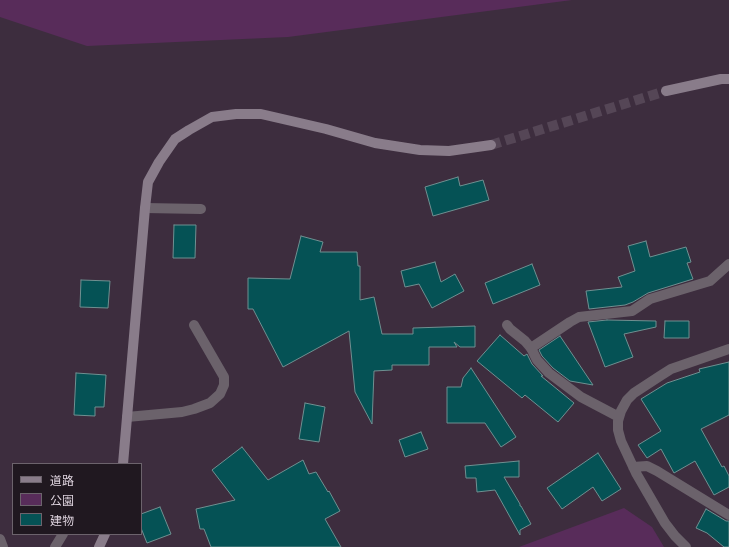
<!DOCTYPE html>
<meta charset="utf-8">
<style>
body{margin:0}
#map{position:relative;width:729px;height:547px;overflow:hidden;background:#3d2d3e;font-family:"PT Sans","Noto Sans JP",sans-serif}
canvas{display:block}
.legend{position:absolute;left:12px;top:463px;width:130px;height:72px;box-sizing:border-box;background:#201820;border:1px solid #6c636c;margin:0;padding:5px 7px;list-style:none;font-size:12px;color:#ded3de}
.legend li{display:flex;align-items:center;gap:8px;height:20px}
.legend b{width:20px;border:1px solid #6c636c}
</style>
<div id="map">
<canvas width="729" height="547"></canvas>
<ul class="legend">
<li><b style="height:5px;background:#897c8a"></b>道路</li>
<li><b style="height:11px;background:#582c5a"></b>公園</li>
<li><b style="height:11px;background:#055255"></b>建物</li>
</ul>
</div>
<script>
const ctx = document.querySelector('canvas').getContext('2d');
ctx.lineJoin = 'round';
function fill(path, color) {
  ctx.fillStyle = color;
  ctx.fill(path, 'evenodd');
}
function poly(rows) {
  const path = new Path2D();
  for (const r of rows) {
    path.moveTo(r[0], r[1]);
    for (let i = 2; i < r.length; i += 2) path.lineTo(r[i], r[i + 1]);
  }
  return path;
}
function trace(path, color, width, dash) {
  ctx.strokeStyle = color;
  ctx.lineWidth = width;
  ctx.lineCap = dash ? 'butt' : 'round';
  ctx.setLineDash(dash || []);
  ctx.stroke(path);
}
fill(poly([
 [0,0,572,0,288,37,87,46,0,17],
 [624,508,652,527,664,547,519,547]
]), '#582c5a');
const building = poly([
 [458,177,460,186,483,180,489,200,433,216,425,187,458,177],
 [174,225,196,225,195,258,173,258,174,225],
 [301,236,323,242,320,252,357,252,358,266,360,266,360,300,374,297,382,334,413,334,413,328,475,326,475,347,460,347,454,342,457,347,429,347,429,365,392,365,392,370,374,371,372,424,355,392,349,331,283,367,253,309,248,309,248,278,290,279,301,236],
 [646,241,650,257,686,247,691,262,687,263,693,279,648,293,633,302,625,305,589,309,586,291,622,287,618,277,635,271,628,246,646,241],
 [435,262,441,282,455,274,464,291,432,308,419,284,405,287,401,271,435,262],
 [532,264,540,285,493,304,485,283,532,264],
 [81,280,110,281,108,308,80,307,81,280],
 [607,320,656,321,656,327,624,334,633,357,605,367,588,322,607,320],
 [665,321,689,321,689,338,664,338,665,321],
 [500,335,524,356,527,354,532,364,543,376,541,376,574,403,558,422,525,395,522,398,477,361,500,335],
 [560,336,593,385,570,381,553,368,542,356,539,350,560,336],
 [729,362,729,415,701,429,722,467,724,466,729,476,729,487,714,495,695,461,674,473,661,449,647,458,638,445,661,431,641,399,667,383,700,372,699,369,729,362],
 [471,368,516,437,501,447,485,423,447,423,447,387,461,387,463,378,471,368],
 [76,373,106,375,104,407,95,407,95,416,74,415,76,373],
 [305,403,325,407,319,442,299,439,305,403],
 [421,432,428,449,405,457,399,440,421,432],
 [242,447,268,480,303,460,309,474,316,472,328,492,329,491,340,511,325,519,341,547,211,547,204,529,200,529,196,509,235,500,212,470,242,447],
 [598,453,621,489,602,501,593,487,562,509,547,488,598,453],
 [519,461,519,477,504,477,520,504,520,506,521,506,531,524,520,530,520,535,495,490,477,492,476,478,466,478,465,466,519,461],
 [160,507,171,534,147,543,141,528,141,514,160,507],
 [706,509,726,521,729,521,729,547,724,547,707,533,696,528,706,509]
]);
fill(building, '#055255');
trace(building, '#6f9091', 1);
trace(poly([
 [491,145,666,91]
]), '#554656', 10, [10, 5]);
trace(poly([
 [145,208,201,209],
 [507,325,510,329,525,341,531,348],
 [127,417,182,412,194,409,210,403,220,394,224,385,224,377,194,325],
 [0,539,3,547],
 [55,547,63,534]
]), '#6b626b', 10);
trace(poly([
 [619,417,581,397,549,373,537,360,531,348,570,322,579,317,632,311,650,299,710,281,729,264],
 [633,467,647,466,657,471,729,515],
 [686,547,675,536,665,523,636,473,621,441,618,430,618,421,621,411,627,400,634,393,660,376,671,369,729,349]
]), '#6b626b', 10);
trace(poly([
 [666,91,721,79,729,79],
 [123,464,145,208,148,182,159,162,175,139,189,130,212,117,236,114,261,114,326,129,375,143,420,150,449,151,491,145],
 [99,547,105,534]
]), '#897c8a', 10);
</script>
